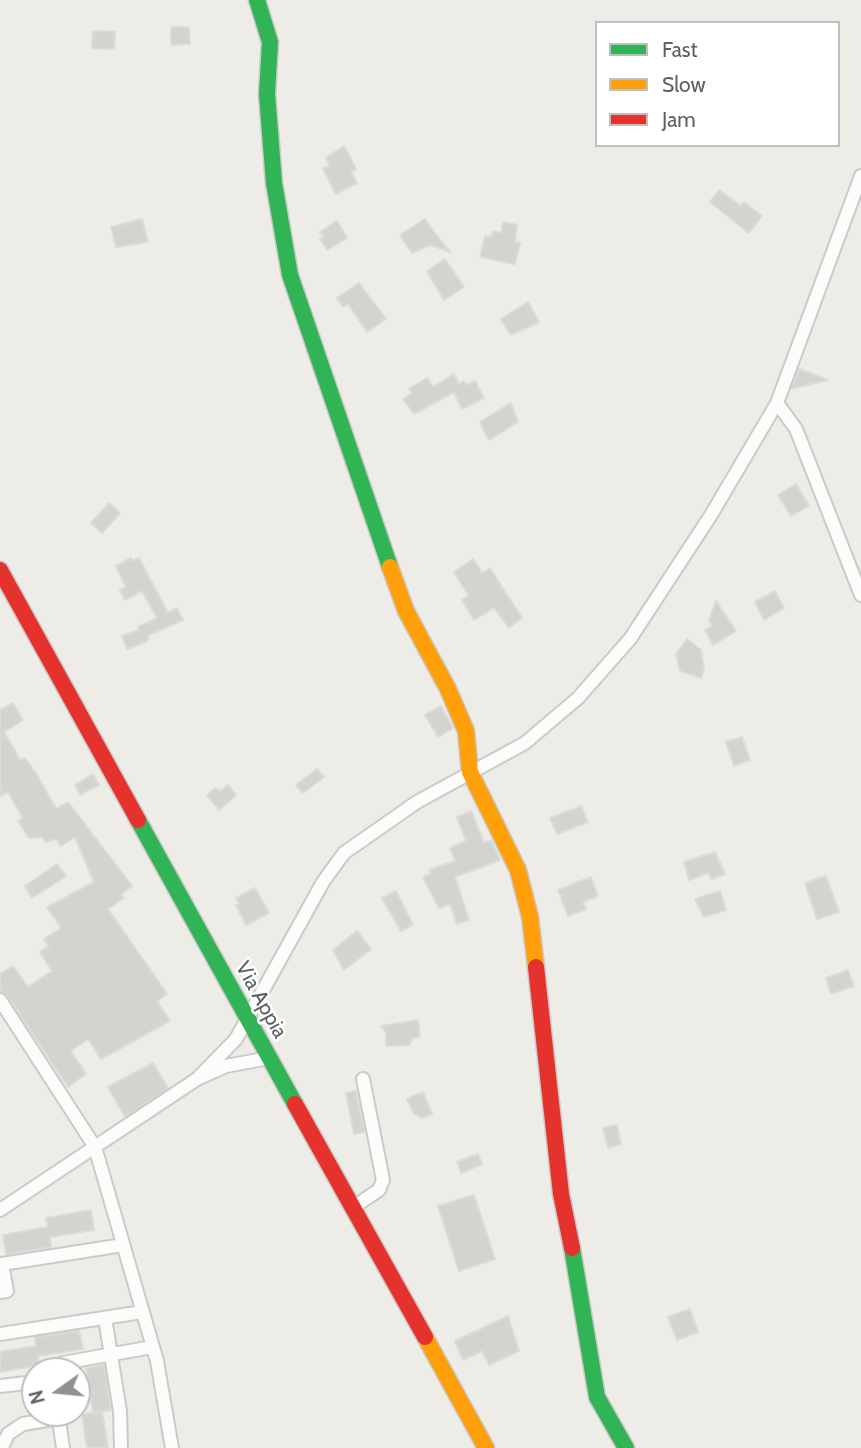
<!DOCTYPE html>
<style>
body{margin:0}
#map{position:relative;width:861px;height:1448px;overflow:hidden;background:#edece7;font-family:Cabin,sans-serif}
canvas{display:block}
.legend{position:absolute;left:595px;top:21px;width:245px;height:126px;box-sizing:border-box;background:#fff;border:2px solid #bebfc1;margin:0;padding:9px 12px;list-style:none;font-size:21px;color:#5d6065}
.legend li{display:flex;align-items:center;gap:14px;height:35px}
.legend b{width:35px;border:2px solid #bebfc1}
.north{position:absolute;left:21px;top:1357px;width:70px;height:70px;box-sizing:border-box;background:#fff;border:2px solid #bebfc1;border-radius:50%;rotate:255deg;font-size:19px;font-weight:700;line-height:28px;text-align:center;color:#5d6065}
.north::after{content:'';display:block;margin:auto;width:24px;height:32px;background:#8f9192;clip-path:polygon(50% 0,100% 100%,50% 72%,0 100%)}
</style>
<div id="map">
<canvas width="861" height="1448"></canvas>
<ul class="legend">
<li><b style="height:9px;background:#30b455"></b>Fast</li>
<li><b style="height:9px;background:#ff9f0a"></b>Slow</li>
<li><b style="height:9px;background:#e5322d"></b>Jam</li>
</ul>
<div class="north">N</div>
</div>
<script>
const ctx = document.querySelector('canvas').getContext('2d');
ctx.lineJoin = 'round';
function fill(path, color) {
  ctx.fillStyle = color;
  ctx.fill(path, 'evenodd');
}
function poly(rows) {
  const path = new Path2D();
  for (const r of rows) {
    path.moveTo(r[0], r[1]);
    for (let i = 2; i < r.length; i += 2) path.lineTo(r[i], r[i + 1]);
  }
  return path;
}
function trace(path, color, width, dash) {
  ctx.strokeStyle = color;
  ctx.lineWidth = width;
  ctx.lineCap = dash ? 'butt' : 'round';
  ctx.setLineDash(dash || []);
  ctx.stroke(path);
}
function drawText(font, color, halo, rows, align = 'center') {
  ctx.font = font + ' Cabin,sans-serif';
  ctx.lineWidth = 5;
  ctx.setLineDash([]);
  ctx.textBaseline = 'middle';
  ctx.strokeStyle = halo;
  ctx.fillStyle = color;
  for (const [text, x, y, turn = 0] of rows) {
    ctx.save();
    ctx.translate(x, y);
    ctx.rotate((+turn || 0) * Math.PI / 180);
    ctx.textAlign = isNaN(turn) ? turn : align;
    if (halo) ctx.strokeText(text, 0, 0);
    ctx.fillText(text, 0, 0);
    ctx.restore();
  }
}
const building = poly([
 [171,27,189,27,190,44,171,45,171,27],
 [93,31,115,32,114,49,92,48,93,31],
 [344,146,356,169,351,172,357,183,336,194,323,169,330,166,326,158,344,146],
 [719,190,741,206,744,202,762,216,749,233,710,202,719,190],
 [142,219,148,242,116,247,111,227,142,219],
 [425,219,437,236,450,252,431,245,412,253,400,235,425,219],
 [337,221,347,238,327,250,320,239,324,237,320,232,337,221],
 [503,222,517,225,515,242,520,243,515,264,480,257,485,236,492,237,493,231,501,233,503,222],
 [445,259,464,287,444,300,427,271,445,259],
 [359,283,386,319,367,332,348,304,343,307,337,298,359,283],
 [528,302,539,322,511,335,501,319,528,302],
 [799,369,828,380,791,389,799,369],
 [454,374,459,384,464,381,467,385,475,381,484,398,462,409,454,392,414,414,403,399,412,393,409,389,427,378,433,387,454,374],
 [511,403,518,422,489,440,480,422,511,403],
 [796,484,809,506,791,516,778,495,796,484],
 [109,503,120,513,102,533,91,523,109,503],
 [131,558,132,561,139,558,168,613,177,608,183,620,147,636,149,639,143,643,127,649,122,636,139,630,138,627,157,618,142,591,125,600,120,590,126,587,116,566,131,558],
 [473,559,482,573,490,568,522,618,509,628,494,608,474,620,462,600,469,596,454,572,473,559],
 [775,591,784,608,764,620,755,602,775,591],
 [716,601,736,631,713,645,705,630,712,626,709,620,716,601],
 [687,639,701,650,704,670,701,678,680,671,676,654,687,639],
 [13,703,23,720,4,732,20,760,25,758,37,775,56,809,68,802,132,886,121,894,124,898,108,909,167,994,157,1001,170,1021,101,1059,88,1039,71,1051,86,1074,68,1087,7,995,0,991,0,974,13,966,28,987,52,971,40,952,49,946,44,939,61,928,47,907,94,882,75,837,61,846,56,839,45,842,42,837,29,838,18,821,23,818,8,792,0,796,0,710,13,703],
 [441,706,453,728,438,737,425,715,441,706],
 [742,737,750,760,734,766,726,742,742,737],
 [317,769,324,777,303,793,296,785,317,769],
 [93,774,99,785,80,795,75,785,93,774],
 [228,785,236,795,219,810,207,795,215,788,221,791,228,785],
 [581,806,588,822,557,834,550,818,581,806],
 [471,811,484,843,491,840,500,860,455,877,469,920,457,924,450,904,439,908,423,877,431,874,429,870,455,861,450,848,466,841,457,817,471,811],
 [715,852,725,874,711,879,709,873,689,880,684,862,715,852],
 [57,864,66,876,32,898,25,886,57,864],
 [826,876,839,912,817,919,805,883,826,876],
 [591,877,598,896,583,902,586,909,568,916,558,890,591,877],
 [255,888,269,913,246,925,236,905,239,904,236,898,255,888],
 [396,891,413,925,401,931,382,898,396,891],
 [720,891,726,910,704,917,695,899,720,891],
 [357,931,371,949,344,970,333,950,357,931],
 [848,970,854,986,831,994,826,978,848,970],
 [418,1020,420,1037,413,1038,409,1045,386,1046,386,1033,381,1026,418,1020],
 [153,1063,168,1088,125,1117,108,1087,153,1063],
 [356,1091,365,1132,354,1134,346,1093,356,1091],
 [423,1092,432,1114,422,1118,414,1114,407,1099,423,1092],
 [617,1125,621,1144,608,1148,603,1128,617,1125],
 [478,1154,482,1164,461,1173,457,1162,478,1154],
 [474,1195,495,1259,459,1271,438,1206,474,1195],
 [91,1210,94,1230,50,1237,51,1247,6,1254,3,1235,48,1227,46,1218,91,1210],
 [690,1309,698,1332,677,1340,668,1317,690,1309],
 [508,1316,519,1351,489,1365,482,1351,463,1360,455,1341,508,1316],
 [79,1331,83,1349,38,1356,39,1365,0,1372,0,1352,36,1346,35,1337,79,1331],
 [104,1365,111,1410,93,1413,86,1368,104,1365],
 [102,1411,108,1448,87,1448,82,1414,102,1411]
]);
fill(building, '#d3d3d0');
trace(building, '#dcdbd6', 2);
const street = poly([
 [777,403,796,429,861,595],
 [0,1000,95,1147,157,1361,172,1448],
 [197,1079,236,1039,323,882,344,853,417,802,525,743,578,698,630,639,711,515,777,403,861,176],
 [352,1208,379,1190,383,1180,363,1079],
 [0,1210,197,1079,226,1066,269,1058],
 [0,1292,7,1291,2,1264,123,1245],
 [105,1318,120,1411,121,1448],
 [0,1334,142,1312],
 [59,1371,63,1363,152,1347],
 [0,1386,35,1382],
 [58,1413,63,1448],
 [2,1448,8,1434,23,1424,59,1418]
]);
const fast = poly([
 [257,0,270,42,267,94,274,183,290,275,390,567],
 [138,820,295,1104],
 [572,1248,597,1397,626,1448]
]);
const slow = poly([
 [390,567,406,611,448,689,466,731,470,772,518,870,530,917,536,967],
 [425,1337,486,1448]
]);
const jam = poly([
 [0,570,138,820],
 [536,967,561,1194,572,1248],
 [295,1104,425,1337]
]);
trace(street, '#cacaca', 16);
trace(fast, '#c9c9c7', 19);
trace(slow, '#c9c9c7', 19);
trace(jam, '#c9c9c7', 19);
trace(street, '#fcfcfb', 12);
trace(fast, '#30b455', 16);
trace(slow, '#ff9f0a', 16);
trace(jam, '#e5322d', 16);
drawText('21px', '#5d6065', '#fff', [
 ["Via Appia",261,1000,61]
]);
</script>
